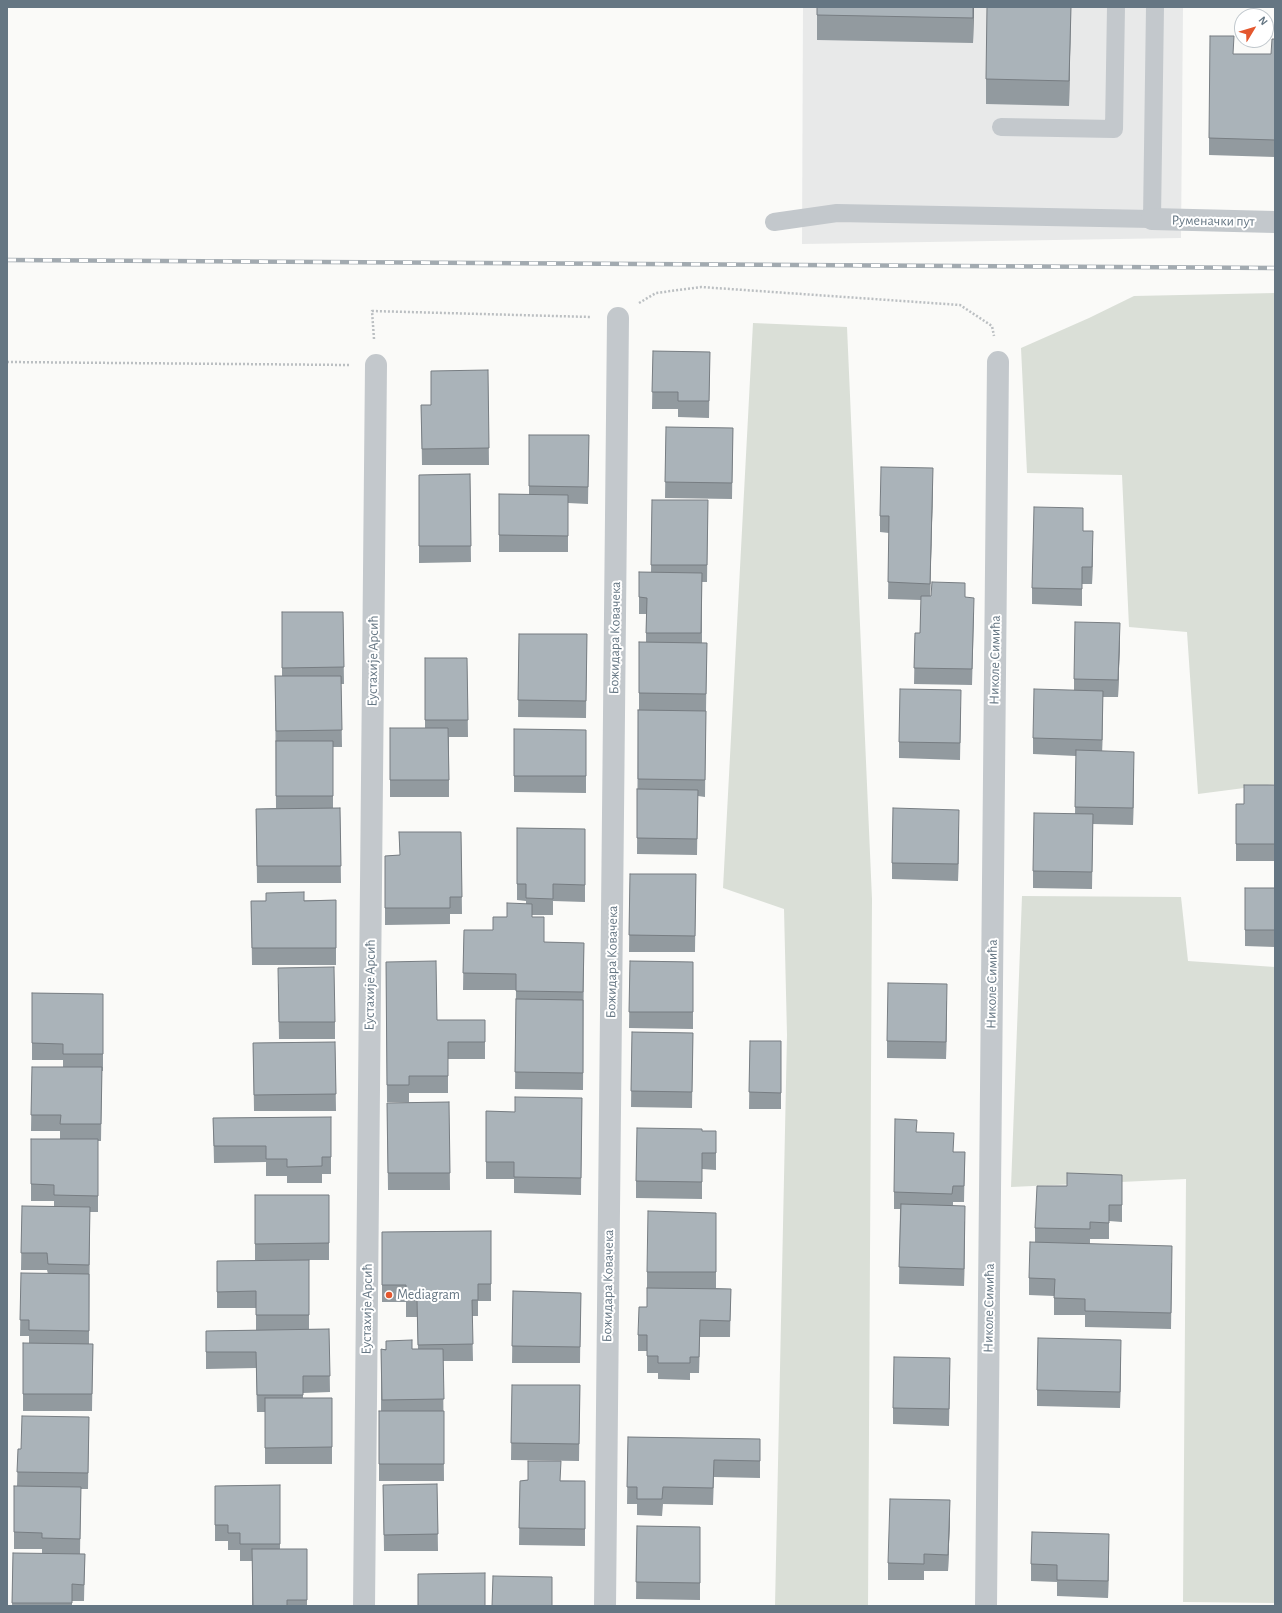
<!DOCTYPE html>
<meta charset="utf-8">
<style>
body{margin:0}
#map{position:relative;width:1282px;height:1613px;overflow:hidden;background:#fafaf8;font-family:"Alegreya Sans",sans-serif}
canvas{display:block}
.frame{position:absolute;inset:0;border:8px solid #657683;pointer-events:none}
.north{position:absolute;left:1234px;top:8px;width:40px;height:40px;box-sizing:border-box;background:#fff;border:1px solid #c1c8cd;border-radius:50%;rotate:52deg;font-size:11px;font-weight:700;line-height:16px;text-align:center;color:#657683}
.north::after{content:'';display:block;margin:auto;width:14px;height:18px;background:#e4572e;clip-path:polygon(50% 0,100% 100%,50% 72%,0 100%)}
</style>
<div id="map">
<canvas width="1282" height="1613"></canvas>
<div class="frame"></div>
<div class="north">N</div>
</div>
<script>
const ctx = document.querySelector('canvas').getContext('2d');
ctx.lineJoin = 'round';
function fill(path, color) {
  ctx.fillStyle = color;
  ctx.fill(path, 'evenodd');
}
function poly(rows) {
  const path = new Path2D();
  for (const r of rows) {
    path.moveTo(r[0], r[1]);
    for (let i = 2; i < r.length; i += 2) path.lineTo(r[i], r[i + 1]);
  }
  return path;
}
function trace(path, color, width, dash) {
  ctx.strokeStyle = color;
  ctx.lineWidth = width;
  ctx.lineCap = dash ? 'butt' : 'round';
  ctx.setLineDash(dash || []);
  ctx.stroke(path);
}
function drawText(font, color, halo, rows, align = 'center') {
  ctx.font = font + ' "Alegreya Sans",sans-serif';
  ctx.lineWidth = 4;
  ctx.setLineDash([]);
  ctx.textBaseline = 'middle';
  ctx.strokeStyle = halo;
  ctx.fillStyle = color;
  for (const [text, x, y, turn = 0] of rows) {
    ctx.save();
    ctx.translate(x, y);
    ctx.rotate((+turn || 0) * Math.PI / 180);
    ctx.textAlign = isNaN(turn) ? turn : align;
    if (halo) ctx.strokeText(text, 0, 0);
    ctx.fillText(text, 0, 0);
    ctx.restore();
  }
}
fill(poly([
 [803,7,1183,7,1181,238,802,244]
]), '#e8e9e9');
fill(poly([
 [1275,293,1275,784,1198,794,1187,632,1129,627,1122,475,1027,473,1021,348,1089,318,1134,296],
 [753,323,847,327,872,899,868,1606,775,1606,787,1035,784,909,723,888],
 [1022,896,1181,897,1188,961,1275,967,1275,1603,1183,1602,1186,1179,1011,1187]
]), '#dadfd7');
trace(poly([
 [639,303,656,293,701,287,960,305,992,326,994,336],
 [374,339,372,311,591,317],
 [7,362,349,365]
]), '#bbbfc2', 2.5, [2, 2]);
trace(poly([
 [1001,127,1114,129,1116,7],
 [774,222,837,213,1152,219,1155,7]
]), '#c3c8cc', 18);
trace(poly([
 [1152,219,1275,222],
 [364,1606,376,365],
 [605,1606,618,318],
 [986,1606,998,362]
]), '#c3c8cc', 22);
const rail = poly([
 [7,260,1275,268]
]);
trace(rail, '#a2aab0', 4.5);
trace(rail, '#fff', 3, [9]);
fill(poly([
 [817,7,974,7,973,43,817,40],
 [1071,7,1069,106,986,104,986,79],
 [1275,39,1275,157,1209,155,1209,138,1233,54,1271,54],
 [653,351,710,352,709,418,678,417,678,409,652,409],
 [488,370,489,465,422,465,421,405,431,405],
 [666,427,733,428,732,499,665,498],
 [529,435,589,435,588,504,568,503,568,552,499,552,499,494,529,495],
 [470,474,471,562,419,563,419,475],
 [933,484,930,596,965,597,974,614,972,685,914,684,915,633,920,633,921,600,888,599,889,533,880,532,880,516],
 [652,500,708,500,707,582,702,582,702,643,707,643,706,711,639,710,639,642,646,642,646,614,639,614,639,572,651,572],
 [1083,531,1093,548,1092,584,1082,584,1082,606,1032,604,1032,588],
 [282,612,343,612,344,684,341,684,342,747,333,747,333,808,340,808,341,883,257,883,256,809,276,808,275,676,282,676],
 [519,634,587,634,586,718,518,717],
 [1120,640,1118,697,1103,697,1102,751,1134,769,1133,825,1093,824,1092,889,1033,888,1033,871,1075,814,1076,756,1033,754,1033,738,1074,690,1074,679],
 [425,658,467,658,468,737,449,737,449,797,390,797,390,728,425,728],
 [961,707,960,760,899,758,899,742],
 [638,710,706,711,705,797,698,796,697,855,637,854],
 [514,729,586,730,586,793,514,792],
 [1275,785,1275,861,1236,861,1236,804,1244,804],
 [959,827,958,881,892,879,892,863],
 [517,828,585,829,585,902,553,901,553,915,532,915,532,917,544,942,584,943,583,1090,515,1089,516,990,463,990,464,930,493,930,507,917,526,904,526,901,517,900],
 [399,832,461,832,462,914,450,914,450,924,385,925,385,856,400,855],
 [630,874,696,874,695,952,629,952],
 [1245,888,1275,888,1275,947,1245,946],
 [336,900,336,965,252,965,251,901],
 [630,961,693,962,693,1029,629,1028],
 [386,962,437,1020,485,1020,485,1059,448,1059,448,1093,409,1093,409,1102,387,1102],
 [278,984,335,1022,335,1039,279,1039],
 [32,993,103,994,103,1071,102,1071,101,1141,98,1141,98,1212,90,1212,89,1344,93,1344,92,1411,23,1411,23,1343,29,1343,29,1336,20,1336,21,1273,48,1274,47,1270,21,1270,22,1206,54,1206,54,1201,31,1201,31,1139,60,1139,60,1131,31,1131,32,1067,63,1067,63,1060,32,1060],
 [947,1001,946,1059,887,1058,887,1041],
 [632,1032,693,1033,692,1108,631,1107],
 [750,1041,781,1041,781,1109,749,1109],
 [335,1042,336,1111,254,1111,253,1043],
 [582,1098,581,1195,514,1193,514,1179,486,1179,486,1111,515,1112],
 [449,1102,450,1190,388,1190,387,1103],
 [331,1117,331,1174,322,1174,322,1183,287,1183,287,1176,266,1176,266,1162,214,1163,213,1118],
 [702,1131,716,1131,716,1170,702,1169,702,1199,636,1198,636,1181],
 [917,1132,954,1152,965,1152,964,1202,953,1202,953,1205,965,1222,964,1286,899,1284,900,1209,894,1209,894,1192],
 [1122,1191,1122,1222,1109,1221,1109,1239,1090,1239,1090,1244,1172,1263,1171,1329,1085,1327,1085,1315,1054,1315,1054,1296,1029,1295,1029,1278,1035,1243,1035,1228],
 [255,1195,329,1195,329,1260,255,1260],
 [716,1213,716,1288,731,1289,730,1337,700,1337,699,1373,690,1373,690,1380,658,1379,658,1373,647,1373,647,1351,638,1351,638,1335,647,1307,647,1272],
 [491,1231,491,1301,478,1301,478,1316,472,1316,473,1361,443,1361,444,1481,379,1481,379,1411,381,1411,381,1349,418,1349,417,1317,406,1317,406,1302,382,1302,382,1232],
 [309,1260,309,1329,329,1329,330,1392,303,1393,303,1398,332,1398,332,1464,265,1464,265,1412,257,1412,256,1368,206,1369,206,1331,256,1330,256,1308,217,1308,217,1261],
 [513,1291,581,1293,580,1363,512,1363],
 [1121,1357,1120,1408,1037,1406,1037,1390],
 [950,1375,949,1426,893,1424,893,1408],
 [512,1385,580,1385,579,1461,511,1460],
 [89,1417,88,1489,81,1489,80,1554,85,1554,84,1601,72,1601,72,1606,12,1606,13,1553,42,1554,42,1549,14,1549,14,1486,17,1486,18,1449,21,1449],
 [628,1437,760,1439,760,1478,714,1477,713,1505,663,1504,662,1516,637,1515,637,1504,627,1504],
 [528,1480,585,1481,585,1546,519,1545,520,1481],
 [437,1484,438,1551,384,1551,383,1485],
 [280,1485,280,1549,307,1549,307,1606,252,1606,252,1561,240,1561,240,1550,228,1550,228,1541,215,1541,215,1486],
 [950,1517,948,1571,924,1571,924,1580,888,1580,888,1563],
 [637,1526,700,1527,700,1600,636,1599],
 [1109,1551,1108,1598,1057,1596,1057,1582,1031,1581,1031,1564]
]), '#929a9f');
fill(poly([
 [973,7,974,7,973,43],
 [1071,7,1069,106,1069,81],
 [933,468,933,484,930,600,930,584],
 [1093,531,1093,548,1092,584,1092,567],
 [1120,623,1120,640,1118,697,1118,680],
 [1103,691,1103,708,1102,756,1102,740],
 [1134,752,1134,769,1133,825,1133,808],
 [959,810,959,827,958,881,958,864],
 [947,984,947,1001,946,1059,946,1042],
 [965,1206,965,1222,964,1286,964,1269],
 [1121,1340,1121,1357,1120,1408,1120,1392],
 [950,1500,950,1517,948,1571,948,1555],
 [1109,1534,1109,1551,1108,1598,1108,1581]
]), '#777d82');
const building = poly([
 [817,7,973,7,973,18,817,15,817,7],
 [987,7,1071,7,1069,81,986,79,987,7],
 [1210,36,1234,36,1233,54,1271,54,1272,39,1275,39,1275,140,1209,138,1210,36],
 [653,351,710,352,709,401,678,401,678,392,652,392,653,351],
 [488,370,489,448,422,449,421,405,431,405,431,371,488,370],
 [666,427,733,428,732,483,665,482,666,427],
 [529,435,589,435,588,487,529,486,529,435],
 [881,467,933,468,930,584,888,582,889,516,880,516,881,467],
 [470,474,471,546,419,546,419,475,470,474],
 [499,494,568,495,568,536,499,535,499,494],
 [652,500,708,500,707,565,651,565,652,500],
 [1034,507,1083,508,1083,531,1093,531,1092,567,1082,567,1082,589,1032,588,1034,507],
 [639,572,702,573,701,633,646,633,647,598,639,597,639,572],
 [932,582,965,583,965,597,974,598,972,669,914,668,915,633,920,633,921,596,931,596,932,582],
 [282,612,343,612,344,667,282,668,282,612],
 [1075,622,1120,623,1118,680,1074,679,1075,622],
 [519,634,587,634,586,701,518,700,519,634],
 [639,642,707,643,706,694,639,693,639,642],
 [425,658,467,658,468,720,425,720,425,658],
 [275,676,341,676,342,730,276,731,275,676],
 [900,689,961,690,960,743,899,742,900,689],
 [1034,689,1103,691,1102,740,1033,738,1034,689],
 [638,710,706,711,705,780,638,779,638,710],
 [390,728,448,728,449,780,390,780,390,728],
 [514,729,586,730,586,776,514,776,514,729],
 [276,741,333,741,333,796,276,796,276,741],
 [1076,750,1134,752,1133,808,1075,807,1076,750],
 [1244,785,1275,785,1275,844,1236,844,1236,804,1244,804,1244,785],
 [637,789,698,790,697,839,637,838,637,789],
 [340,808,341,866,257,866,256,809,340,808],
 [893,808,959,810,958,864,892,863,893,808],
 [1034,813,1093,814,1092,872,1033,871,1034,813],
 [517,828,585,829,585,885,553,884,553,899,526,898,526,884,517,884,517,828],
 [399,832,461,832,462,897,450,897,450,908,385,908,385,856,400,855,399,832],
 [630,874,696,874,695,936,629,935,630,874],
 [1245,888,1275,888,1275,930,1245,930,1245,888],
 [304,892,304,901,336,900,336,948,252,948,251,901,266,901,266,893,304,892],
 [507,903,532,904,532,917,544,917,544,942,584,943,583,992,516,991,516,974,463,973,464,930,493,930,493,917,507,917,507,903],
 [436,961,437,1020,485,1020,485,1042,448,1042,448,1076,409,1076,409,1085,387,1085,386,962,436,961],
 [630,961,693,962,693,1012,629,1012,630,961],
 [334,967,335,1022,279,1022,278,968,334,967],
 [888,983,947,984,946,1042,887,1041,888,983],
 [32,993,103,994,103,1054,63,1054,63,1044,32,1043,32,993],
 [516,999,583,1000,583,1073,515,1072,516,999],
 [632,1032,693,1033,692,1092,631,1091,632,1032],
 [750,1041,781,1041,781,1093,749,1092,750,1041],
 [335,1042,336,1094,254,1095,253,1043,335,1042],
 [32,1067,102,1067,101,1124,60,1124,61,1115,31,1115,32,1067],
 [515,1097,582,1098,581,1178,514,1177,514,1162,486,1162,486,1111,515,1112,515,1097],
 [449,1102,450,1173,388,1173,387,1103,449,1102],
 [331,1117,331,1157,322,1157,322,1166,287,1167,287,1159,266,1159,266,1146,214,1146,213,1118,331,1117],
 [895,1119,917,1120,916,1132,954,1133,953,1152,965,1152,964,1186,953,1186,952,1194,894,1192,895,1119],
 [637,1128,702,1129,702,1131,716,1131,716,1153,702,1153,702,1182,636,1181,637,1128],
 [31,1139,98,1139,98,1196,54,1195,54,1185,31,1184,31,1139],
 [1067,1173,1122,1175,1122,1205,1109,1205,1109,1223,1090,1222,1090,1229,1035,1228,1037,1186,1067,1186,1067,1173],
 [255,1195,329,1195,329,1243,255,1244,255,1195],
 [901,1204,965,1206,964,1269,899,1267,901,1204],
 [22,1206,90,1207,89,1265,48,1264,47,1253,21,1253,22,1206],
 [648,1211,716,1213,716,1272,647,1272,648,1211],
 [491,1231,491,1284,478,1284,478,1300,472,1300,473,1344,418,1345,417,1300,406,1300,406,1285,382,1285,382,1232,491,1231],
 [1030,1242,1172,1246,1171,1313,1085,1311,1085,1299,1054,1298,1055,1279,1029,1278,1030,1242],
 [309,1260,309,1315,256,1315,256,1291,217,1292,217,1261,309,1260],
 [21,1273,89,1274,89,1331,29,1330,29,1320,20,1320,21,1273],
 [647,1288,731,1289,730,1321,700,1320,699,1357,690,1357,690,1363,658,1363,658,1356,647,1356,647,1335,638,1335,639,1307,647,1307,647,1288],
 [513,1291,581,1293,580,1347,512,1346,513,1291],
 [329,1329,330,1376,303,1376,303,1395,257,1395,256,1352,206,1352,206,1331,329,1329],
 [1038,1338,1121,1340,1120,1392,1037,1390,1038,1338],
 [412,1340,412,1349,443,1349,444,1399,382,1400,381,1349,386,1350,386,1341,412,1340],
 [23,1343,93,1344,92,1394,23,1394,23,1343],
 [894,1357,950,1358,949,1409,893,1408,894,1357],
 [512,1385,580,1385,579,1444,511,1443,512,1385],
 [265,1398,332,1398,332,1447,265,1448,265,1398],
 [379,1411,444,1411,444,1464,379,1464,379,1411],
 [22,1416,89,1417,88,1473,17,1472,18,1449,21,1449,22,1416],
 [628,1437,760,1439,760,1461,714,1460,713,1488,663,1487,662,1499,637,1499,637,1487,627,1487,628,1437],
 [528,1461,561,1461,560,1481,585,1481,585,1529,519,1528,520,1481,528,1480,528,1461],
 [437,1484,438,1534,384,1535,383,1485,437,1484],
 [280,1485,280,1544,240,1544,240,1533,228,1533,228,1525,215,1525,215,1486,280,1485],
 [14,1486,81,1487,80,1539,42,1538,42,1533,14,1532,14,1486],
 [890,1499,950,1500,948,1555,924,1554,924,1564,888,1563,890,1499],
 [637,1526,700,1527,700,1583,636,1582,637,1526],
 [1032,1532,1109,1534,1108,1581,1057,1580,1057,1565,1031,1564,1032,1532],
 [252,1549,307,1549,307,1600,287,1600,287,1606,253,1606,252,1549],
 [13,1553,85,1554,84,1585,72,1584,72,1603,12,1603,13,1553],
 [485,1573,485,1606,418,1606,418,1574,485,1573],
 [493,1576,552,1577,552,1606,492,1606,493,1576]
]);
fill(building, '#aab3b9');
trace(building, '#777d82', 1);
for (const [x, y, r, color] of [
 [389,1295,4,"#e4572e"]
]) {
  const dot = new Path2D();
  dot.arc(x, y, r, 0, 2 * Math.PI);
  ctx.fillStyle = color;
  ctx.fill(dot);
  trace(dot, '#fff', 1.5);
}
drawText('14px', '#657683', '#fff', [
 ["Руменачки пут",1213,221,1],
 ["Божидара Ковачека",615,638,-89],
 ["Николе Симића",995,660,-89],
 ["Еустахије Арсић",373,661,-89],
 ["Божидара Ковачека",612,962,-89],
 ["Николе Симића",992,984,-89],
 ["Еустахије Арсић",370,985,-89],
 ["Божидара Ковачека",608,1286,-89],
 ["Николе Симића",989,1308,-89],
 ["Еустахије Арсић",367,1309,-89]
]);
drawText('14px', '#657683', '#fff', [
 ["Mediagram",397,1295]
], 'left');
</script>
